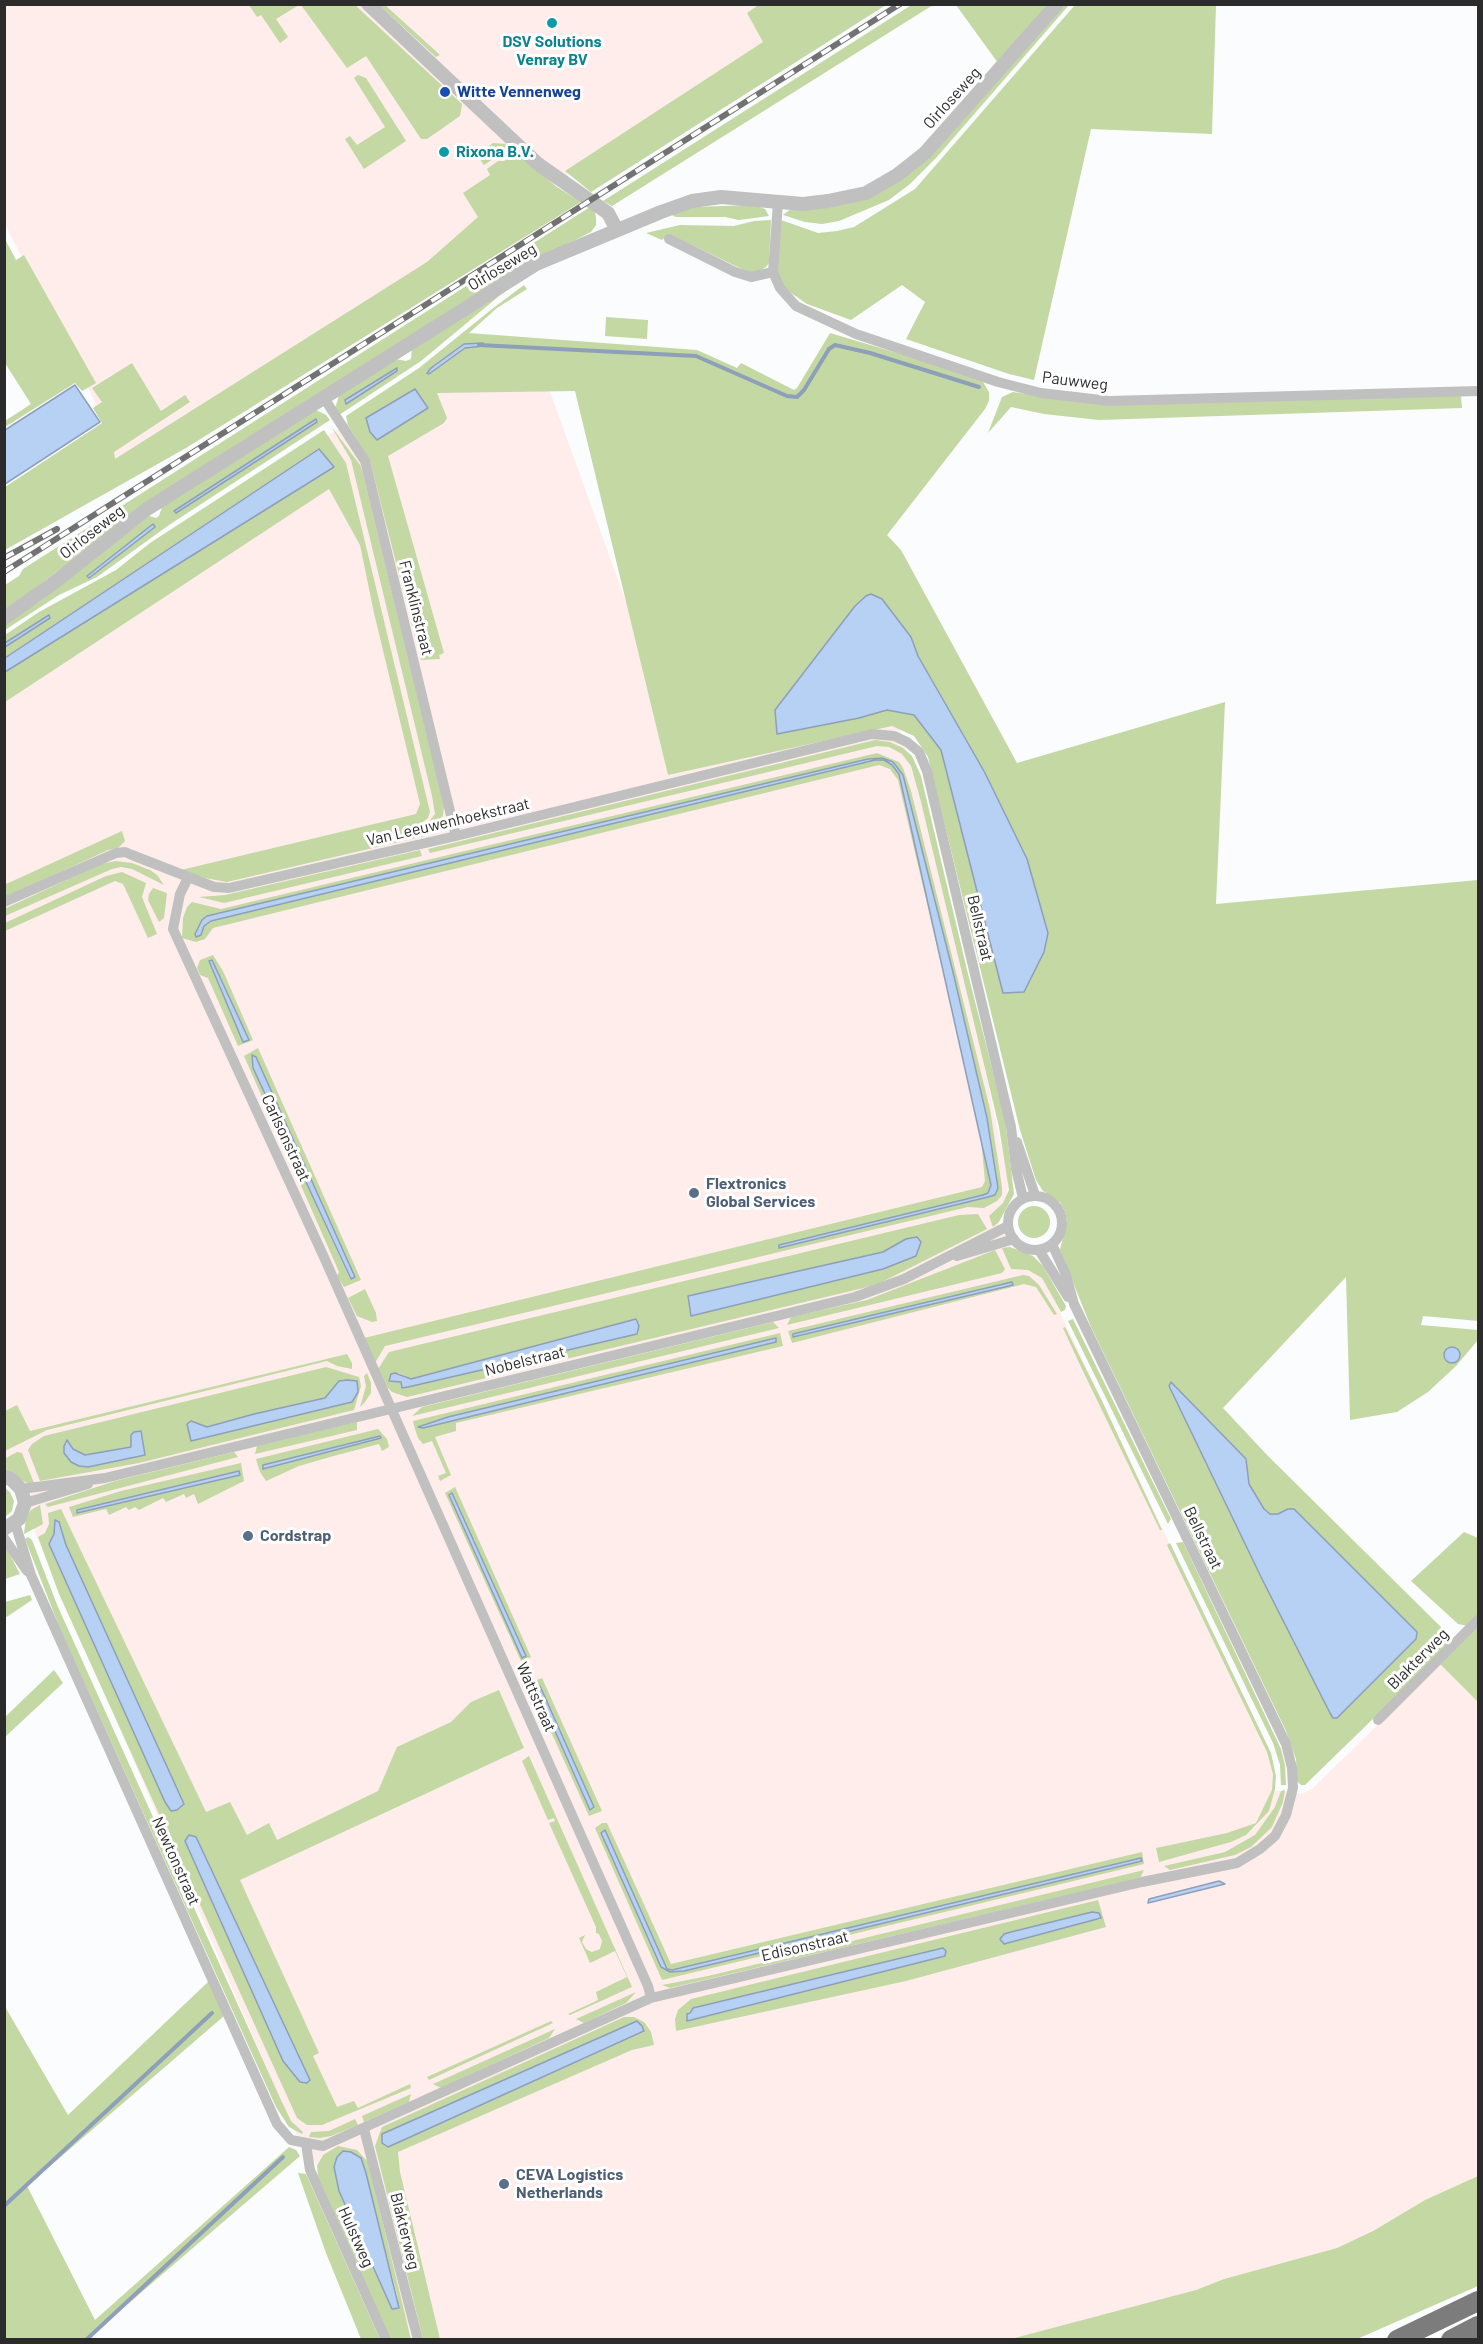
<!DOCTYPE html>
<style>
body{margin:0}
#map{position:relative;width:1483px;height:2344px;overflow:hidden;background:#fbfcfd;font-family:Barlow,sans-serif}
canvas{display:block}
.frame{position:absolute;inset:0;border:6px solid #2b2b2c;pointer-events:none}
</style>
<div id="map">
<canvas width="1483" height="2344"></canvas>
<div class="frame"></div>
</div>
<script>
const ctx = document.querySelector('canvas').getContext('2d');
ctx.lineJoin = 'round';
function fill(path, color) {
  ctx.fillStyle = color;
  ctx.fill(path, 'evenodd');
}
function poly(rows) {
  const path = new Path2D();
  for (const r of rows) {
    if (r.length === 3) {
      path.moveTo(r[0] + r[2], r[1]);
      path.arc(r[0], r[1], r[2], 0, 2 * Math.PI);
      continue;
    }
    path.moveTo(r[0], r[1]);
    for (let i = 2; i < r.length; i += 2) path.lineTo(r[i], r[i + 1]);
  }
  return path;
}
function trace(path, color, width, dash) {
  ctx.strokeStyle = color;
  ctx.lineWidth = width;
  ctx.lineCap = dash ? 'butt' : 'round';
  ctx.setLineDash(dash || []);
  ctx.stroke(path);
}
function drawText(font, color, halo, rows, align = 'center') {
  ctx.font = font + ' Barlow,sans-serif';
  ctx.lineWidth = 6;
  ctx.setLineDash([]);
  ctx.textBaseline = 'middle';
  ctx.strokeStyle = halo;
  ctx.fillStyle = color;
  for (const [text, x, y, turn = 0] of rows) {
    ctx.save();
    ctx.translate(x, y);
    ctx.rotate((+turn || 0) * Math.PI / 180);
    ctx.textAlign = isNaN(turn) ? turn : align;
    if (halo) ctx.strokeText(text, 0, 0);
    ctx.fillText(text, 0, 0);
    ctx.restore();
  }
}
fill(poly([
 [5,5,839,5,445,252,118,464,114,459,94,400,5,224],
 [536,353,682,757,897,719,946,887,1008,1178,1007,1201,996,1219,1016,1257,1037,1264,1273,1762,1273,1790,1302,1794,1312,1789,1440,1664,1478,1702,1478,2176,1425,2200,1373,2231,1337,2248,1224,2279,1196,2290,1195,2295,1012,2339,416,2339,330,2186,293,2129,5,1463,5,642,446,360]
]), '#feedeb');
fill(poly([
 [760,4,886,5,591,192,565,171,763,42,747,13],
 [913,4,933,5,612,206,603,201],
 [249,5,299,5,276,19,288,37,280,43,261,15,257,17],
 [301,5,355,5,462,104,460,116,427,139,421,139,366,56,347,68],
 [379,5,385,5,440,55,436,57],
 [956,5,1048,5,998,63],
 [1063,5,1069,5,936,158,910,184,889,200,839,221,822,224,805,222,783,215,792,208,902,179],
 [1075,5,1216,5,1212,134,1091,129,1034,380,1009,374,906,339,925,302,902,285,851,320,807,304,784,288,776,268,781,220,818,233,837,231,854,227,915,189],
 [358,75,366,78,406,141,364,169,345,139,350,136,357,145,385,127,354,78],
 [493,143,507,144,506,150,484,165,477,155],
 [517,154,557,187,581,202,186,448,5,550,5,487,102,423,93,408,102,402,92,388,132,363,161,411,185,395,190,402,114,452,115,459,427,262,478,217,463,193,490,175,487,169,498,161,504,161],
 [754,205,765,209,769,216,739,220,725,217,676,217,672,215,692,207],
 [590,207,595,212,596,218,596,225,591,232,508,274,304,403,87,548,33,590,5,609,5,585,19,576,23,569],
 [771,220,769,263,766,267,756,273,748,272,669,234,662,240,646,233,680,225,734,226,754,221],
 [5,239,16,260,24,255,96,383,82,391,75,383,5,427,5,421,31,404,5,363],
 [524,285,527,289,497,308,469,333,697,350,737,368,741,363,794,390,797,388,830,333,914,358,983,382,989,392,989,401,985,409,887,535,901,550,1017,763,1225,702,1216,904,1478,880,1478,1321,1423,1316,1421,1325,1478,1330,1478,1340,1456,1366,1428,1392,1397,1412,1350,1420,1346,1277,1223,1408,1268,1456,1448,1634,1451,1643,1305,1785,1301,1785,1297,1781,1296,1759,1286,1731,1091,1327,1060,1250,1067,1221,1065,1211,1060,1202,1043,1191,1036,1180,1020,1130,928,757,914,736,892,726,668,775,575,391,437,393,447,418,444,423,388,456,444,653,439,655,440,659,421,660,370,461,348,425,346,416,419,368,492,309],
 [871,594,882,599,911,637,918,656,985,773,1027,859,954,799,941,750,914,715,887,710,859,718,777,734,775,710,855,606,866,596],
 [1172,1383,1246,1459,1249,1484,1264,1509,1270,1514,1278,1514,1417,1632,1263,1581,1169,1386],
 [510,287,421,361,339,415,335,409,339,395,395,359,406,361,411,359,412,348],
 [606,317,648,320,647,339,605,336],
 [1013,392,1079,402,1461,396,1462,408,1099,420,1044,414,1011,407,988,433,1002,397],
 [314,409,326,415,330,420,169,525,97,577,59,595,5,630,5,624,43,599,149,516,156,518,159,516,162,507],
 [331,426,360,465,363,474,444,806,442,823,432,832,421,837,421,832,435,814,432,796,351,460],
 [324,430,346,463,430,812,428,818,419,825,416,838,227,882,199,877,181,870,416,814,420,804,374,613,360,545,329,489,5,702,5,672,333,467,319,449,5,658,5,647,50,617,48,615,5,643,5,635,39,612,116,570,150,543],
 [875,740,890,742,903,748,912,756,921,776,967,970,1005,1119,1014,1194,999,1222,993,1227,989,1216,1003,1203,1009,1190,999,1127,921,802,911,766,902,754,889,747,877,746,430,853,428,849],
 [877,753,899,762,903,768,911,791,990,1109,1002,1187,1002,1195,997,1201,984,1208,968,1207,385,1346,375,1363,364,1338,982,1187,985,1181,980,1129,898,780,890,769,879,765,213,928,205,939,196,942,182,938,183,918,187,907,192,902,221,909],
 [122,831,125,841,118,848,108,850,5,898,4,885],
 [420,850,422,856,224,903,199,897,225,895],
 [116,861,132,863,150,870,157,875,164,885,132,869,121,867,112,869,5,916,4,909,101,864],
 [122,872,146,883,142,897,157,934,148,938,123,884,115,881,5,931,5,923,106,876],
 [153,888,167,893,164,918,159,922,148,900,149,894],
 [213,955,223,971,253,1040,238,1046,208,978,200,975,197,968,200,960],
 [211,960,249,1039,249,1040,244,1041],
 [258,1048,361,1280,344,1287,337,1276,339,1272,244,1056],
 [254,1055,256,1057,354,1278,350,1279,253,1068,252,1059],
 [1034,1222,16],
 [978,1214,987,1229,876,1285,407,1397,392,1392,386,1386,378,1369,389,1352,959,1215],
 [883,1252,883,1269,691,1316,688,1296],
 [611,1325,402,1388,401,1382,391,1374,399,1373,411,1379],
 [1010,1247,1033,1256,1043,1266,1066,1306,1065,1310,1061,1312,1042,1278,1028,1270,1011,1269,1002,1248],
 [995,1250,1005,1269,1002,1273,787,1325,791,1317,867,1300],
 [1023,1275,1029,1276,1039,1285,1057,1314,1054,1315,1036,1287,1024,1284,792,1343,788,1331],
 [1012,1282,1013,1285,793,1337,793,1334],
 [365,1289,376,1313,377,1321,372,1322,357,1316,348,1298],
 [1073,1319,1171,1519,1168,1524,1068,1321],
 [773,1322,779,1328,412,1416,422,1407],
 [1065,1327,1102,1401,1162,1530,1160,1530,1081,1367,1063,1328],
 [780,1333,783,1346,456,1423,456,1431,435,1437,451,1475,440,1481,438,1476,446,1473,432,1441,423,1444,418,1438,415,1429,413,1421],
 [776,1339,775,1342,419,1427,448,1417],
 [347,1354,352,1363,352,1369,337,1366,327,1361,47,1430,5,1451,5,1411,17,1405,30,1431],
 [326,1367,359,1377,361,1386,354,1410,139,1463,40,1481,28,1450,32,1444,44,1436],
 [339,1381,352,1402,191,1441,191,1421,207,1427,254,1414,326,1398],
 [141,1431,144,1455,88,1467,79,1466,71,1462,70,1443,73,1449,85,1455,91,1455,131,1447,131,1435],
 [367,1373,371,1383,371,1393,365,1402,360,1407,366,1386,364,1376],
 [357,1422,357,1430,255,1454,257,1446],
 [378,1429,387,1439,389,1447,382,1451,379,1444,330,1457,299,1466,266,1481,260,1472,256,1459],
 [17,1452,22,1453,34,1483,27,1483,5,1471,4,1459],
 [234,1452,238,1457,48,1507,45,1504,115,1481],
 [241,1463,244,1481,198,1504,194,1494,186,1498,184,1494,166,1502,163,1498,139,1510,135,1507,129,1510,126,1507,109,1515,106,1509,73,1517,69,1507,121,1491],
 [238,1471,239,1475,77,1512,77,1510],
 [455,1487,531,1657,521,1661,445,1493],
 [449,1495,526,1656,522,1657],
 [5,1488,10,1492,14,1501,12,1511,5,1517],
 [40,1505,43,1524,24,1534,26,1517,31,1510],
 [61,1509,206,1812,230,1802,247,1835,269,1823,277,1840,378,1791,397,1747,451,1722,471,1702,499,1690,524,1748,240,1880,319,2053,313,2056,337,2107,354,2101,358,2108,410,2084,411,2088,322,2125,307,2125,297,2118,59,1594,38,1537,45,1533,49,1524,48,1513],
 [59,1522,66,1545,171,1810,165,1801,49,1544],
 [189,1835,196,1837,296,2054,300,2082,283,2061,185,1841],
 [1464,1532,1478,1538,1478,1616,1468,1626,1458,1624,1411,1581],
 [28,1537,32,1540,58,1607,281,2100,291,2121,303,2132,302,2134,289,2127,276,2107,59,1626,25,1539],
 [1183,1542,1281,1749,1285,1765,1286,1785,1281,1785,1280,1765,1273,1743,1176,1543],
 [1170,1543,1271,1753,1276,1776,1275,1789,1269,1811,1246,1835,1231,1842,1159,1862,1156,1848,1227,1833,1256,1823,1272,1790,1273,1774,1267,1752,1167,1545],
 [7,1549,20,1574,5,1579,5,1550],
 [30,1595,32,1600,5,1618,5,1602],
 [1478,1625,1478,1702,1440,1664],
 [54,1670,63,1683,5,1737,5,1717],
 [542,1678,602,1811,589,1816,529,1683],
 [539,1686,594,1807,590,1810,536,1688],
 [529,1756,632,1987,570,2015,568,2014,598,2000,596,1992,627,1977,615,1951,590,1963,579,1938,585,1935,582,1942,586,1949,592,1952,600,1949,602,1941,599,1934,596,1933,596,1927,549,1823,555,1821,554,1818,548,1820,522,1761],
 [1285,1790,1283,1802,1272,1827,1251,1847,1235,1855,1170,1870,1164,1866,1225,1852,1255,1835,1275,1807,1281,1791],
 [602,1823,607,1823,671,1964,1142,1852,1144,1864,662,1980,595,1828],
 [605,1831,667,1969,672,1970,1141,1858,1142,1861,684,1971,670,1972,661,1967,601,1833],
 [1144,1870,1140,1878,670,1988,662,1985,708,1976],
 [1098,1900,1106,1927,906,1981,676,2031,675,2019,678,2010,691,1999],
 [1092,1912,1099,1913,1101,1919,1011,1932],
 [942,1948,946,1951,945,1956,687,2021,687,2014,693,2008],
 [209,1981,224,2016,27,2186,95,2320,289,2147,296,2150,300,2156,87,2339,5,2339,4,2005,68,2115],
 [636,1992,626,2003,584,2023,576,2019],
 [624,2017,634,2017,644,2022,651,2032,654,2045,632,2050,398,2152,400,2172,440,2339,423,2339,375,2146,382,2127],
 [637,2022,644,2032,397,2143,547,2062],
 [551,2021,553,2023,429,2080,427,2077],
 [555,2029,549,2038,441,2088,433,2084],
 [411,2094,409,2102,364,2122,362,2116],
 [355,2119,358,2125,331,2136,320,2138,309,2137,311,2132,329,2131],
 [338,2146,357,2150,368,2162,411,2339,390,2339,318,2176,317,2166,323,2155],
 [361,2158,397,2295,399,2309,392,2309,352,2223,336,2181],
 [298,2173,306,2174,380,2339,361,2339,326,2253],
 [1478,2176,1478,2286,1357,2339,1011,2339,1196,2290,1224,2279,1337,2248,1373,2231,1425,2200]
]), '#c3d8a3');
const water = poly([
 [483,343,483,346,465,348,429,374,427,373,431,368,464,344,483,343],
 [397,368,397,371,346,404,345,400,397,368],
 [75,385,100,422,5,484,5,430,75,385],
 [415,389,428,408,377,440,370,432,366,418,415,389],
 [316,419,317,422,176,513,174,511,316,419],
 [319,449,334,467,5,672,5,658,319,449],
 [153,524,155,527,89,578,87,576,153,524],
 [871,594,882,599,911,637,918,656,985,773,1027,859,1048,933,1044,952,1024,992,1003,993,941,750,914,715,887,710,859,718,777,734,775,710,855,606,866,596,871,594],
 [49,615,50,618,5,647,5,643,49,615],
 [882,758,893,762,903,775,953,972,987,1118,998,1188,995,1195,988,1197,779,1248,779,1245,983,1195,988,1193,991,1185,899,774,892,765,884,760,875,760,211,921,204,926,201,935,196,937,195,934,202,920,207,916,868,759,882,758],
 [212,960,249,1040,243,1042,209,961,212,960],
 [252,1055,256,1057,355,1277,351,1279,253,1068,252,1055],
 [917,1237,921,1242,916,1256,883,1269,691,1316,688,1296,883,1252,906,1239,917,1237],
 [1012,1282,1013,1285,793,1337,793,1334,1012,1282],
 [636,1319,639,1326,637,1334,408,1387,402,1388,401,1382,389,1381,391,1374,395,1373,411,1379,636,1319],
 [776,1338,776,1342,423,1428,418,1427,448,1417,776,1338],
 [1452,1355,8],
 [347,1380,357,1381,358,1392,352,1402,191,1441,187,1424,191,1421,207,1427,254,1414,325,1398,339,1381,347,1380],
 [1171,1382,1246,1459,1249,1484,1264,1509,1270,1514,1278,1514,1288,1509,1294,1509,1417,1632,1416,1639,1337,1718,1333,1718,1330,1713,1263,1581,1169,1386,1171,1382],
 [141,1431,145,1455,88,1467,79,1466,71,1462,64,1453,64,1446,67,1440,73,1449,85,1455,131,1447,131,1435,134,1432,141,1431],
 [380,1436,381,1438,263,1469,263,1465,380,1436],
 [239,1471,240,1475,77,1513,77,1510,239,1471],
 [452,1493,526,1656,522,1658,449,1495,452,1493],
 [55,1520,59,1522,66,1545,184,1804,177,1810,171,1811,165,1802,49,1544,54,1534,55,1520],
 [540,1686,594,1807,590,1810,536,1688,540,1686],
 [605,1830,667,1969,672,1970,1141,1858,1142,1861,684,1971,670,1972,661,1967,601,1833,605,1830],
 [189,1835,196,1837,310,2080,307,2083,300,2082,283,2061,185,1841,189,1835],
 [1219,1881,1225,1884,1148,1903,1149,1899,1219,1881],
 [1092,1912,1099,1913,1101,1918,1004,1944,1000,1939,1004,1934,1011,1932,1092,1912],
 [943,1948,946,1951,945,1956,687,2021,687,2014,690,2013,693,2008,943,1948],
 [637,2021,642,2026,644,2031,397,2143,388,2147,382,2143,382,2134,637,2021],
 [343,2151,351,2152,361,2158,366,2173,399,2308,392,2309,339,2191,334,2167,337,2157,343,2151]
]);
fill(water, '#b7d1f5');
trace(water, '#8d9fb9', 1.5);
trace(poly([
 [479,345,696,356,787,396,797,397,804,390,829,349,835,345,870,353,979,387],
 [4,2206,212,2013],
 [86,2340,283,2157]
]), '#8d9fb9', 4);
trace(poly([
 [778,202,773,272,780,288,796,306,856,334,998,382,1041,393,1109,401,1478,391],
 [669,239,735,272,751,277,773,272],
 [324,398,365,461,456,836],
 [188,878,180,894,173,929,323,1255,648,1986,651,1998],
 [4,902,116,853,125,852,132,855,214,887,229,888,456,836,872,734,894,736,907,742,919,752,927,771,1011,1127,1016,1169,1023,1198],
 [1017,1142,1035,1195],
 [1035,1223,27],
 [1039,1250,1068,1297],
 [957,1256,1014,1239],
 [21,1489,105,1478,855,1297,904,1279,1008,1226],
 [25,1503,88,1484],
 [15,1523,31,1575,277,2124,291,2140,323,2146,651,1998,1142,1882,1237,1863,1260,1849,1275,1836,1286,1815,1293,1788,1292,1768,1286,1744,1074,1304,1066,1275,1052,1244],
 [4,1538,27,1571],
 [1378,1720,1478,1620],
 [364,2129,418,2340],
 [306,2144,310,2170,386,2340]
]), '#c0c0c0', 10);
trace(poly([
 [368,4,538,164,608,213,617,230],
 [4,618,51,585,147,509,536,264,661,212,692,201,721,197,803,204,828,201,866,193,897,175,925,153,1057,4],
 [4,1477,11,1479,21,1489,25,1503,19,1519,4,1529]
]), '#c0c0c0', 14);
trace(poly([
 [1397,2340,1478,2301],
 [1451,2340,1478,2326]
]), '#7d7c7c', 20);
const rail = poly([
 [4,558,57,529],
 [4,572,900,4]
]);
trace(rail, '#727273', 6);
trace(rail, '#fff', 4, [11]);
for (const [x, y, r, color] of [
 [552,23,6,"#0f9aa8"],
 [445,92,6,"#1a4fb4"],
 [444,152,6,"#0f9aa8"],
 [694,1193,6,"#5c6f8a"],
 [248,1536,6,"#5c6f8a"],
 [504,2184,6,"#5c6f8a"]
]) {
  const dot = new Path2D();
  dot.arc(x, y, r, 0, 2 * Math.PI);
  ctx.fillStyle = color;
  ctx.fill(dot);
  trace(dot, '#fff', 2);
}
drawText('bold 16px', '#0d838f', '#fff', [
 ["DSV Solutions",552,42],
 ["Venray BV",552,60],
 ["Rixona B.V.",456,152,"left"]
]);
drawText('bold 16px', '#164399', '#fff', [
 ["Witte Vennenweg",457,92]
], 'left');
drawText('16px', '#2b2b2c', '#fff', [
 ["Oirloseweg",952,98,-48],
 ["Oirloseweg",502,267,-31],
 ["Pauwweg",1075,381,7],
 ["Oirloseweg",92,532,-38],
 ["Franklinstraat",416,608,76],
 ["Van Leeuwenhoekstraat",448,822,-13],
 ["Bellstraat",980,928,77],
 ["Carlsonstraat",286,1138,65],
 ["Nobelstraat",525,1361,-14],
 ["Bellstraat",1203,1538,64],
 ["Blakterweg",1418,1659,-45],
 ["Wattstraat",536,1697,66],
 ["Newtonstraat",176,1861,66],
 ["Edisonstraat",805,1946,-13],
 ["Blakterweg",405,2231,76],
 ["Hulstweg",356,2237,66]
]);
drawText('bold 16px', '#4e5e75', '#fff', [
 ["Flextronics",706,1184],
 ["Global Services",706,1202],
 ["Cordstrap",260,1536],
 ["CEVA Logistics",516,2175],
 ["Netherlands",516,2193]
], 'left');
</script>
